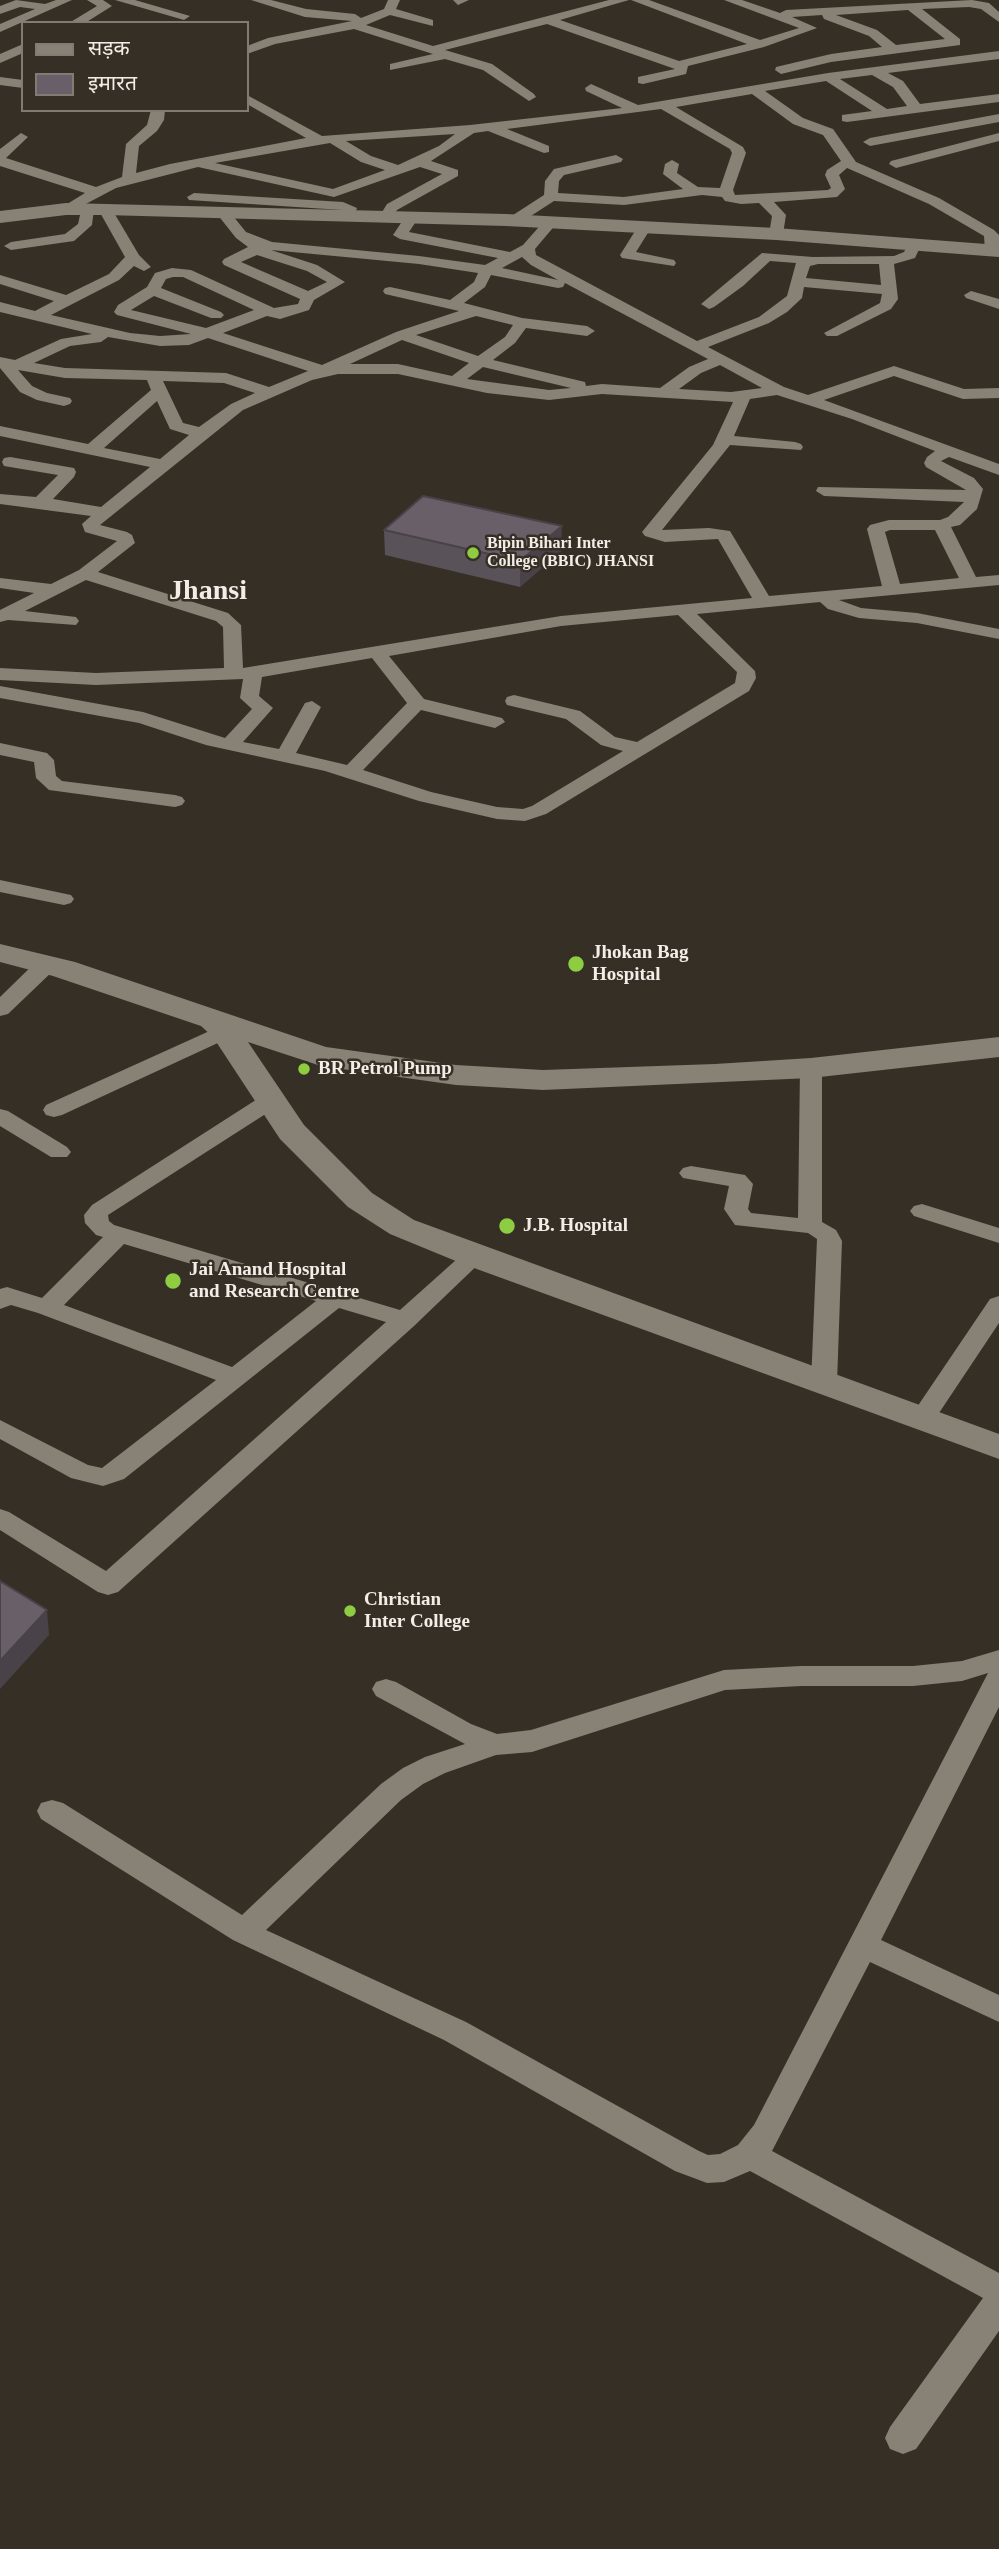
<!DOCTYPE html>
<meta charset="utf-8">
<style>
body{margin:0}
#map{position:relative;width:999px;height:2549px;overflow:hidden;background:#362f26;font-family:"Times New Roman","Noto Sans Devanagari",serif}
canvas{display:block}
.legend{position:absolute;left:21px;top:21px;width:228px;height:91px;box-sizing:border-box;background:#362f26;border:2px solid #817b73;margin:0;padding:9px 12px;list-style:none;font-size:21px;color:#f2eee7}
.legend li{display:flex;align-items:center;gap:14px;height:35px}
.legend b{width:35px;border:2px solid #817b73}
</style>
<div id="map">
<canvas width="999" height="2549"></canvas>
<ul class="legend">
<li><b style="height:9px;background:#888175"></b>सड़क</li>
<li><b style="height:19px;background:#695f68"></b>इमारत</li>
</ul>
</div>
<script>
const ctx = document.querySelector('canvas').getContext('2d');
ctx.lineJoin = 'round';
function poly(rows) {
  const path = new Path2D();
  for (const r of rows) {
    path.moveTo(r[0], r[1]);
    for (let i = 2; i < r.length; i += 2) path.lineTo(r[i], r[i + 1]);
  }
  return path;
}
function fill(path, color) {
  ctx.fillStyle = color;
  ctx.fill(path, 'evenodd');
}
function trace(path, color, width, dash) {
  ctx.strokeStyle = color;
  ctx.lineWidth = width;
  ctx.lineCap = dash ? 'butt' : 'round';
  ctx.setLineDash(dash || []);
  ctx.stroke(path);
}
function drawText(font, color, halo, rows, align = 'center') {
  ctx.font = font + ' "Times New Roman",serif';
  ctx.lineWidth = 5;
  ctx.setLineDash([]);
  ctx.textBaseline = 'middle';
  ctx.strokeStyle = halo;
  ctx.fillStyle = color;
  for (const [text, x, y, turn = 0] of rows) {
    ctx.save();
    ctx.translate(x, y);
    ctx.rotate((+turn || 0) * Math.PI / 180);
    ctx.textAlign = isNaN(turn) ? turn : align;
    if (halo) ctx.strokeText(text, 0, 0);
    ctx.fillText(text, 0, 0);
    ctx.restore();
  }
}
fill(poly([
 [16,0,45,4,56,0,72,0,0,32,0,24,35,9,20,7,0,14,0,6,16,0],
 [87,0,103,0,112,6,85,23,69,23,97,6,87,0],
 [115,0,135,0,190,16,184,20,115,0],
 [251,0,271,0,306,9,355,14,361,18,384,9,388,0,400,0,396,9,433,20,433,26,390,15,366,25,433,46,609,0,629,0,560,20,679,61,747,44,631,0,649,0,760,40,799,28,724,0,742,0,780,13,786,10,972,0,989,3,999,12,999,22,981,9,969,7,922,9,960,39,960,45,831,62,781,74,775,70,776,67,831,54,882,47,869,36,824,19,822,15,792,17,817,28,764,47,688,66,686,74,643,84,638,83,638,77,675,69,547,24,445,50,492,64,534,94,536,97,529,101,483,70,445,59,390,70,390,64,433,54,354,29,275,44,247,54,247,46,268,38,352,21,305,17,251,0],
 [908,10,945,39,896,45,877,30,836,15,908,10],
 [453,0,469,0,458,5,453,0],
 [23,44,23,53,0,63,0,54,23,44],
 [999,51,999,59,888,73,903,81,920,104,999,94,999,102,847,122,842,121,842,115,872,111,826,81,765,91,803,118,833,129,856,162,939,198,994,230,999,235,999,251,992,255,985,251,984,236,929,204,847,168,839,175,845,189,837,197,774,202,786,215,783,234,776,238,769,234,772,216,759,203,741,204,725,201,722,197,702,195,624,205,554,201,520,223,510,223,510,217,544,195,545,181,554,169,616,155,623,159,621,162,564,175,559,181,558,193,624,197,683,189,663,174,665,164,672,160,679,164,677,173,698,187,720,188,732,153,730,149,661,109,507,129,549,146,549,152,544,153,488,131,474,133,431,161,458,170,458,176,397,210,391,220,386,221,379,217,387,204,442,174,420,167,334,197,198,167,116,188,82,206,92,206,94,209,92,225,74,241,11,250,4,246,11,242,65,234,78,224,82,206,66,213,59,209,85,193,0,166,0,149,21,133,28,137,6,158,96,187,122,177,126,144,147,125,151,110,165,110,164,120,157,131,139,146,136,173,170,164,306,138,247,104,247,95,322,136,470,125,622,108,586,91,585,88,591,84,638,105,828,73,999,51],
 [872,75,893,87,907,106,887,109,840,79,872,75],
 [752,94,793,124,823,135,841,161,827,170,825,175,831,188,828,190,735,195,733,190,746,153,743,147,676,107,752,94],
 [455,134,439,146,398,165,371,156,346,141,455,134],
 [330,143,361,162,385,170,333,189,215,163,330,143],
 [0,77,23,80,23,88,0,85,0,77],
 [999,114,999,122,870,146,863,142,870,138,999,114],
 [999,133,999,141,896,168,889,164,891,161,999,133],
 [194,193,343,202,357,208,353,219,348,220,341,216,342,210,189,200,187,197,194,193],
 [105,205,110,206,139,255,151,267,144,271,134,266,119,280,51,315,130,333,160,336,191,334,117,315,114,312,118,305,147,287,155,273,172,268,191,270,274,308,298,304,300,299,224,265,222,262,224,259,248,247,236,238,217,214,224,210,229,211,246,232,272,242,419,256,485,265,498,258,400,239,393,235,407,214,412,213,419,217,409,232,510,252,523,245,545,220,555,220,557,223,535,249,536,255,697,341,759,317,787,296,796,263,770,261,743,286,714,307,709,309,701,304,762,253,813,257,894,256,904,252,909,242,919,242,921,245,915,258,894,264,898,299,891,309,837,336,827,336,824,333,880,303,882,294,804,287,802,298,787,312,769,323,708,347,784,387,808,395,894,366,964,389,999,388,999,398,963,399,894,376,824,400,999,464,999,475,949,457,941,461,974,478,983,489,977,509,960,525,951,527,976,577,999,575,999,585,839,600,861,608,917,613,999,629,999,639,917,623,859,618,828,609,820,602,697,614,755,671,756,678,749,691,546,814,525,821,497,819,419,801,325,771,206,745,139,723,0,698,0,686,143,712,225,738,252,709,240,698,243,679,96,685,0,680,0,668,96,673,224,668,223,627,216,621,86,580,25,611,76,617,79,621,76,625,8,620,0,622,0,610,34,593,0,588,0,578,51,584,79,570,117,541,85,532,82,524,91,516,0,504,0,494,36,497,58,475,4,466,2,462,4,458,10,457,74,468,76,472,74,477,53,499,101,507,150,467,0,436,0,426,88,444,151,390,147,380,65,378,18,370,32,386,47,393,70,398,72,401,70,404,64,406,37,400,20,392,0,368,0,357,15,360,61,339,92,334,0,312,0,302,35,311,54,301,0,284,0,275,66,295,109,274,125,257,98,209,105,205],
 [271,250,419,264,478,273,474,282,450,300,390,287,385,288,383,291,385,294,459,311,396,332,322,365,223,333,267,316,280,319,309,310,314,300,345,282,317,265,271,250],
 [257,255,307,271,327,282,308,291,241,262,257,255],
 [522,257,531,265,558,280,502,268,522,257],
 [818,264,879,264,881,285,806,278,810,266,818,264],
 [491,275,558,288,563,287,565,283,708,359,689,367,660,388,602,384,586,386,585,382,493,360,515,343,526,328,587,336,595,331,587,326,522,318,464,303,485,287,491,275],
 [173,277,183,277,254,310,206,328,131,310,154,296,211,318,221,318,224,315,221,312,161,288,166,279,173,277],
 [476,316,513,325,505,337,478,356,416,335,476,316],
 [108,337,160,346,189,345,208,338,308,371,269,387,226,373,65,368,34,363,70,346,101,342,108,337],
 [402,340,469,363,452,376,398,364,350,364,402,340],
 [720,365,762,388,731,392,679,389,701,373,720,365],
 [483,367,571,388,549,390,467,379,483,367],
 [338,374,398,374,487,393,549,400,602,394,733,402,713,445,642,532,645,536,665,542,718,539,752,598,561,616,243,668,241,625,228,613,98,572,135,543,132,535,127,532,100,525,243,410,312,380,338,374],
 [163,381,224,383,255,393,231,404,199,427,183,423,163,381],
 [777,395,852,419,935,451,927,457,924,463,926,467,966,490,818,487,816,491,824,496,964,502,948,517,940,520,889,520,870,525,867,529,882,586,769,596,730,531,709,528,662,530,730,445,801,450,803,447,801,444,795,442,734,436,750,399,777,395],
 [157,401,170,429,189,435,160,459,104,448,157,401],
 [890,530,935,530,959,578,900,584,885,532,890,530],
 [678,615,737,672,735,683,637,742,615,737,580,711,514,695,507,697,505,701,507,705,566,719,601,745,623,751,532,806,523,809,497,807,431,792,363,770,421,710,495,728,505,722,502,718,424,699,389,656,561,626,678,615],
 [372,658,407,703,347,765,296,753,321,707,312,701,305,703,279,749,243,742,273,708,259,696,262,677,372,658],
 [644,224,651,228,636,252,674,260,676,263,674,266,622,258,620,255,637,228,644,224],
 [971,291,999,299,999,309,966,298,964,295,971,291],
 [0,743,47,753,54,760,56,776,62,781,175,795,182,797,185,801,182,805,175,807,49,790,36,778,34,762,0,755,0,743],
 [0,880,71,895,74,899,71,903,64,905,0,892,0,880],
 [47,958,55,959,58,964,55,969,8,1014,0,1016,0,997,39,959,47,958],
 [225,1024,233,1026,236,1031,233,1036,62,1115,54,1117,46,1115,43,1110,46,1105,225,1024],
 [811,1061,819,1063,822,1068,822,1222,836,1230,842,1241,837,1383,833,1389,824,1391,815,1389,811,1383,817,1239,808,1233,735,1225,724,1209,729,1186,683,1178,679,1173,683,1168,691,1166,745,1175,753,1184,748,1209,751,1213,798,1218,800,1068,803,1063,811,1061],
 [270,1094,278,1096,281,1101,278,1106,108,1215,109,1221,114,1225,400,1310,466,1251,475,1249,484,1251,487,1256,414,1326,118,1592,108,1595,98,1592,0,1530,0,1509,9,1512,106,1571,386,1322,339,1308,124,1479,103,1486,71,1478,0,1439,0,1420,88,1465,102,1468,216,1380,38,1313,11,1305,0,1309,0,1289,7,1287,42,1298,103,1237,96,1235,85,1223,84,1215,92,1205,262,1096,270,1094],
 [124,1244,316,1301,232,1367,64,1305,124,1244],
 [0,1109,8,1111,67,1147,71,1152,67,1157,51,1157,0,1126,0,1109],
 [922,1204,999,1228,999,1243,914,1216,910,1211,914,1206,922,1204],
 [999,1296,999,1323,931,1425,922,1427,913,1425,909,1419,913,1413,990,1299,999,1296],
 [999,1650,999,1707,881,1940,999,1995,999,2022,870,1962,772,2151,999,2273,999,2331,916,2449,903,2454,890,2449,885,2438,890,2427,983,2298,750,2171,724,2182,707,2183,675,2171,444,2040,233,1940,41,1819,37,1811,41,1803,52,1800,63,1803,242,1915,381,1784,403,1768,425,1757,465,1744,376,1696,372,1689,376,1682,386,1679,396,1682,471,1724,497,1734,531,1730,724,1670,801,1666,913,1666,962,1661,999,1650],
 [988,1673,754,2125,738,2145,720,2154,708,2155,699,2151,466,2022,266,1930,401,1800,423,1784,445,1773,496,1755,532,1752,725,1690,801,1686,913,1686,962,1681,988,1673]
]), '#888175');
fill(poly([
 [66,203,506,214,776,228,999,245,999,257,776,240,506,226,105,215,66,215,0,223,0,211,66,203],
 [0,944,75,962,326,1047,456,1065,543,1070,715,1064,811,1058,999,1037,999,1057,811,1078,543,1090,456,1085,321,1066,248,1042,304,1125,372,1193,414,1220,999,1434,999,1459,463,1264,390,1234,348,1207,280,1139,213,1037,201,1026,53,976,0,962,0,944]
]), '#888175');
fill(poly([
 [384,530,561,551,520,587,385,555]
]), '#5a5259');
fill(poly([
 [562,526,561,551,520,587,520,561],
 [47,1610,49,1635,0,1689,0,1661]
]), '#4a4249');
const building = poly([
 [423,496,562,526,520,561,384,530,423,496],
 [0,1581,47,1610,0,1661,0,1581]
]);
fill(building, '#695f68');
trace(building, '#4a4249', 2);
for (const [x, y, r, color] of [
 [473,553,7,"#8ecd42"],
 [576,964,9,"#8ecd42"],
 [304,1069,7,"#8ecd42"],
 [507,1226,9,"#8ecd42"],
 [173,1281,9,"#8ecd42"],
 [350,1611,7,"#8ecd42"]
]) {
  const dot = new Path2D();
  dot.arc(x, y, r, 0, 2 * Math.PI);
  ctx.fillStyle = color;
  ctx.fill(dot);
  trace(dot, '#362f26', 2.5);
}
drawText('bold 16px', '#f2eee7', '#362f26', [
 ["Bipin Bihari Inter",487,544],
 ["College (BBIC) JHANSI",487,562]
], 'left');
drawText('bold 19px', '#f2eee7', '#362f26', [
 ["Jhokan Bag",592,953],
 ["Hospital",592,975],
 ["BR Petrol Pump",318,1069],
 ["J.B. Hospital",523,1226],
 ["Jai Anand Hospital",189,1270],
 ["and Research Centre",189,1292],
 ["Christian",364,1600],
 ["Inter College",364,1622]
], 'left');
drawText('bold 28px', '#f2eee7', '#362f26', [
 ["Jhansi",208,592]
]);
</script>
